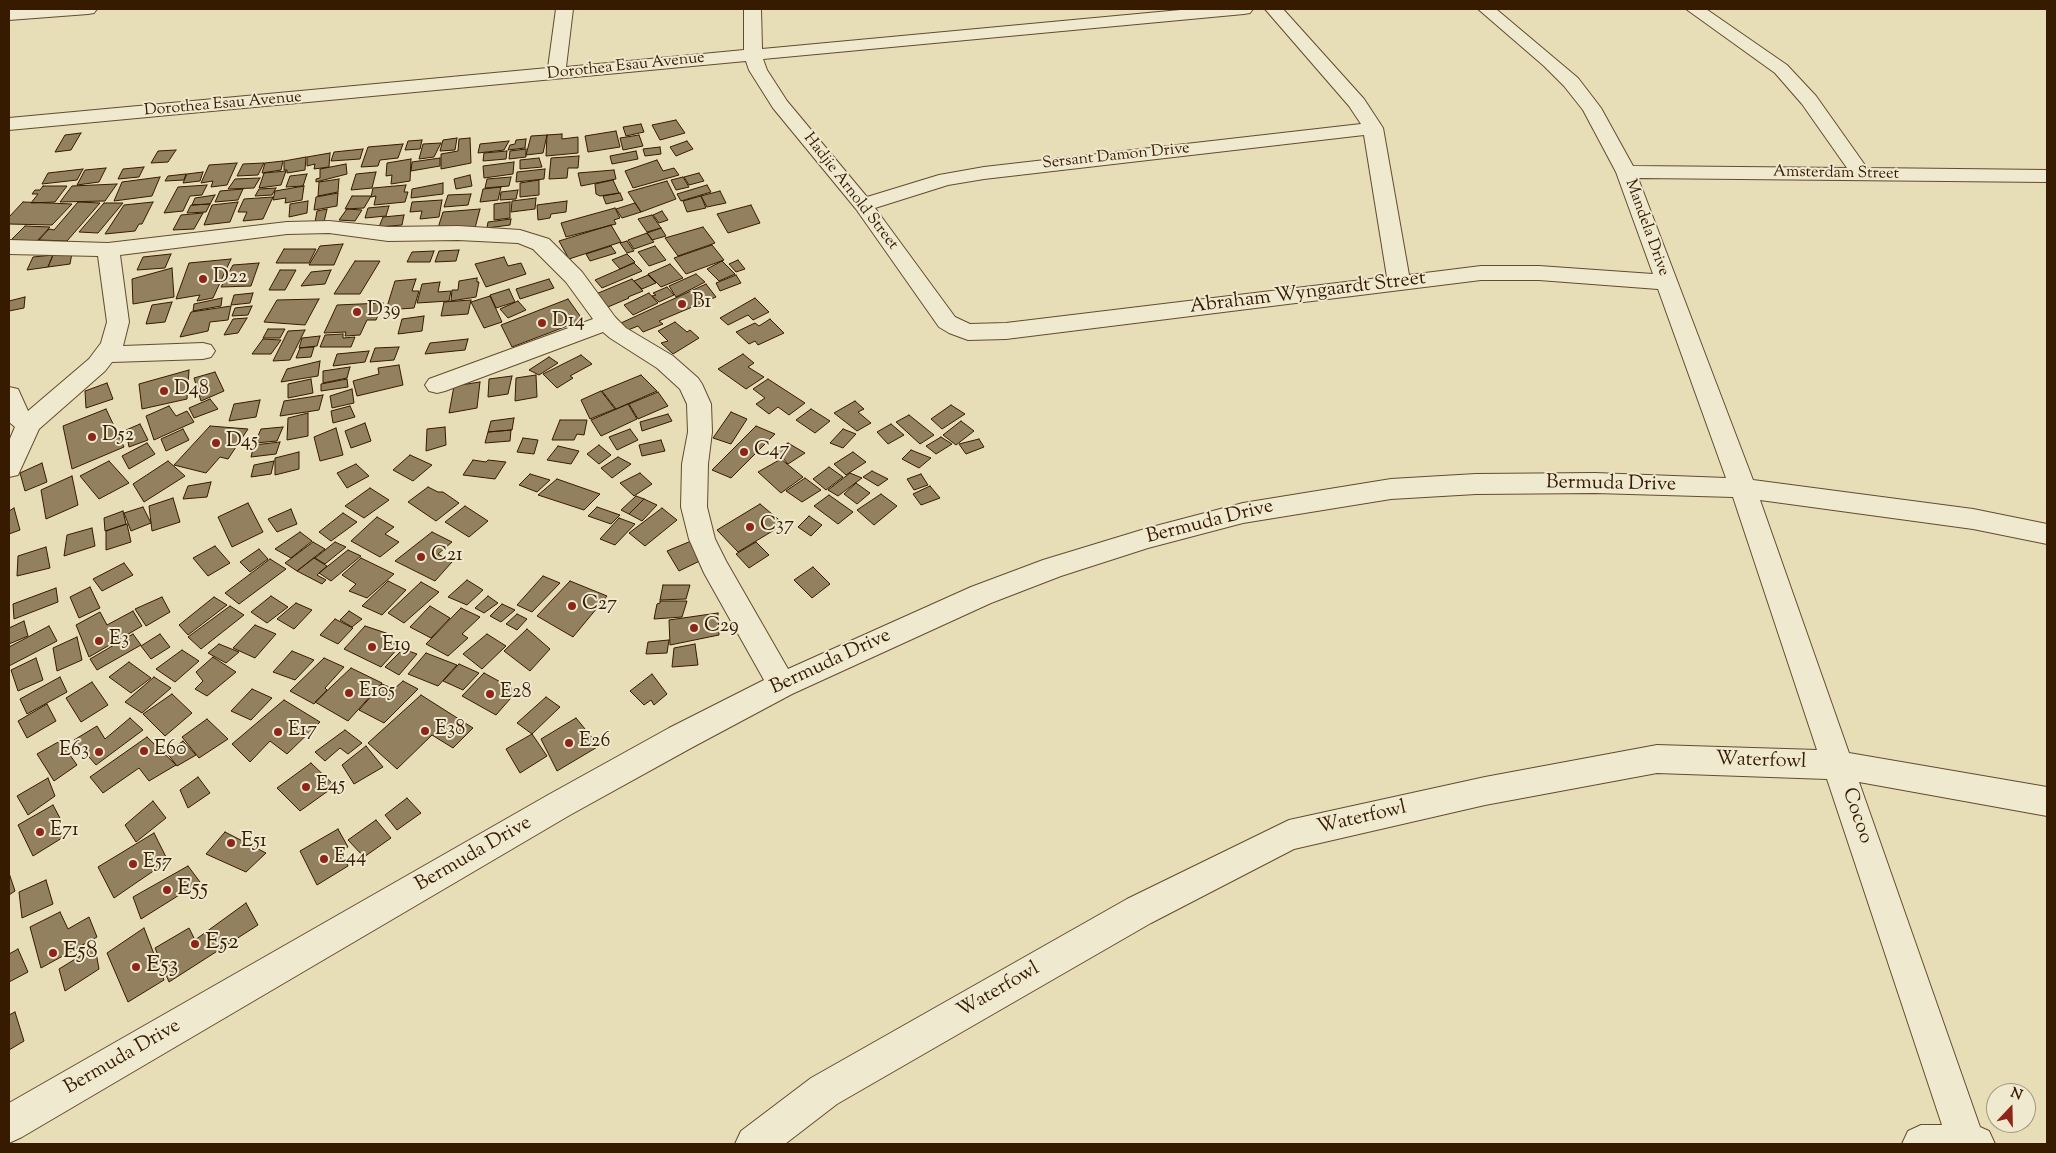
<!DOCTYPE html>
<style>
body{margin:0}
#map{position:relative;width:2056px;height:1153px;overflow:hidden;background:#e7ddb6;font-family:"Sorts Mill Goudy",serif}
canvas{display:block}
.frame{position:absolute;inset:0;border:10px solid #371b01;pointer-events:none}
.north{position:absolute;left:1986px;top:1083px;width:50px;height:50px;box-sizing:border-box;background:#efe9d0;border:1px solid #a5977d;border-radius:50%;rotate:21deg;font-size:14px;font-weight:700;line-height:20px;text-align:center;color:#371b01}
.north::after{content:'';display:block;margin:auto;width:18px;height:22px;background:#8f2418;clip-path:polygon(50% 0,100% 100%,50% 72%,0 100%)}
</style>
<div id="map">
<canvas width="2056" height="1153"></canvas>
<div class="frame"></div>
<div class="north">N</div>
</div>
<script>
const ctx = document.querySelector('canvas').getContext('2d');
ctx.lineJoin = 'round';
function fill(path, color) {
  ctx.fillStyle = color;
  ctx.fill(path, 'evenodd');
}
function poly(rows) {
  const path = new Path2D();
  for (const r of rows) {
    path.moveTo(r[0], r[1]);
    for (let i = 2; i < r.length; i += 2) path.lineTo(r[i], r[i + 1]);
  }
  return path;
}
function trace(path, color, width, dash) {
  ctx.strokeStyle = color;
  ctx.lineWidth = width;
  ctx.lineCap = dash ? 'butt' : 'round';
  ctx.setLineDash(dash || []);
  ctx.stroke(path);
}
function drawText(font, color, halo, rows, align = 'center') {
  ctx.font = font + ' "Sorts Mill Goudy",serif';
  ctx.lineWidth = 4;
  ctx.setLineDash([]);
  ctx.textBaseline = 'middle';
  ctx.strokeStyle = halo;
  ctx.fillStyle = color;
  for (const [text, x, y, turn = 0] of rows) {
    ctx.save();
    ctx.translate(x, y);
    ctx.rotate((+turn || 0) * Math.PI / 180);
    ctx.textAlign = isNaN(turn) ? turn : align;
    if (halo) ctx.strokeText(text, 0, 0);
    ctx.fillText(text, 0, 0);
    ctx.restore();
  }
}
const building = poly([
 [676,120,685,133,660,140,652,125,676,120],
 [641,124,644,132,626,136,623,127,641,124],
 [616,131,620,147,588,152,585,136,616,131],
 [81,133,71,150,55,152,65,135,81,133],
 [562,134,562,139,578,137,578,153,546,156,547,135,562,134],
 [547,135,543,153,526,155,531,136,547,135],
 [639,135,643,146,623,150,620,138,639,135],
 [457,138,455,150,440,151,443,140,457,138],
 [470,138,471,163,441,169,441,154,458,151,459,139,470,138],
 [526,139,525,148,508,150,510,145,515,144,516,140,526,139],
 [422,140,420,149,405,150,408,141,422,140],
 [509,141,504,150,478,153,480,144,509,141],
 [687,141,693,149,676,156,670,147,687,141],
 [441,143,434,157,419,159,423,144,441,143],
 [403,144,398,158,380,160,378,166,361,167,368,147,403,144],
 [660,147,661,154,645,156,643,149,660,147],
 [363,149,360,159,331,161,334,152,363,149],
 [526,149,526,157,509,159,510,151,526,149],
 [176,150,168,162,151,163,158,151,176,150],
 [507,151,506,159,483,161,484,153,507,151],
 [636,151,638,159,612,164,610,156,636,151],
 [330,153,329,167,314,169,315,164,307,166,307,157,330,153],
 [579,156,578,168,568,168,567,178,549,179,551,158,579,156],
 [306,157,305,170,287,173,287,170,284,170,284,161,306,157],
 [440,158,440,166,411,171,412,162,440,158],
 [539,158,542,167,520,169,520,160,539,158],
 [411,159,410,181,391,184,392,175,386,176,387,163,411,159],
 [657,160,663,171,674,168,679,175,633,188,625,171,657,160],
 [283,161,281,170,262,173,265,163,283,161],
 [514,162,513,174,484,178,483,166,514,162],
 [237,163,227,185,211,187,213,181,201,183,209,165,237,163],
 [264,163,258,175,237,176,243,164,264,163],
 [346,164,347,174,316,182,316,179,320,178,320,169,346,164],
 [144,167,139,177,118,179,123,169,144,167],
 [106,168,99,182,77,185,85,170,106,168],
 [83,169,77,180,42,184,48,173,83,169],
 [545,169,544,179,516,182,517,172,545,169],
 [614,170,616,179,581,186,578,173,614,170],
 [286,171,281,185,259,188,264,173,286,171],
 [203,172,200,181,183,183,187,174,203,172],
 [376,172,372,188,351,190,356,174,376,172],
 [699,173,704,181,689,185,684,177,699,173],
 [186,174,184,180,165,181,168,176,186,174],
 [307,174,303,186,286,187,290,176,307,174],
 [470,175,472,186,456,189,454,179,470,175],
 [160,177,152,196,114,201,122,182,160,177],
 [511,177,509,186,485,188,487,179,511,177],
 [683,177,689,187,676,190,671,180,683,177],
 [260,178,254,188,228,189,235,179,260,178],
 [339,179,338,192,318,196,319,182,339,179],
 [539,180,539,195,520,197,520,183,539,180],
 [613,180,619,193,600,196,596,194,595,184,613,180],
 [667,181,676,199,641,212,628,192,667,181],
 [443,183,443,194,411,198,412,189,443,183],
 [117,184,105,201,60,202,72,186,117,184],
 [207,185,202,195,190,196,183,211,164,213,178,187,207,185],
 [406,185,404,192,408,192,405,202,374,205,376,196,371,197,373,188,406,185],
 [707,185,711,192,681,201,677,194,707,185],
 [43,186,67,186,55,202,31,203,38,194,32,194,35,190,40,190,43,186],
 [304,186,302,200,285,203,286,198,273,200,275,191,304,186],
 [501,187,498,200,480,202,483,189,501,187],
 [276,188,272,195,255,196,259,189,276,188],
 [243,189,238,200,215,202,220,191,243,189],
 [518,190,516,199,500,200,501,192,518,190],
 [720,191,726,203,707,207,701,196,720,191],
 [338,193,337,206,314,210,316,197,338,193],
 [620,193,623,200,606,204,603,196,620,193],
 [471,194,468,205,444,207,448,195,471,194],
 [215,195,210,204,192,205,195,198,215,195],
 [352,196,371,196,364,208,345,209,352,196],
 [701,196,706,208,687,212,683,201,701,196],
 [273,197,263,219,243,221,247,212,238,212,244,199,273,197],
 [536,198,535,209,511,212,512,201,536,198],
 [442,200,439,217,420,219,422,211,410,212,412,202,442,200],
 [308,201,307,213,289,217,290,204,308,201],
 [567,201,566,212,551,214,550,218,538,220,537,205,567,201],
 [23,202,72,204,52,225,9,224,9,217,23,202],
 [78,202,100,203,67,241,39,240,49,229,54,230,78,202],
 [153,202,142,224,139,224,135,231,105,234,124,205,153,202],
 [238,202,230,222,204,225,212,205,238,202],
 [510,202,510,218,494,220,494,204,510,202],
 [104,203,123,203,98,233,79,232,104,203],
 [635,203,641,212,622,218,616,209,635,203],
 [210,204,206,212,187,213,191,205,210,204],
 [751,205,760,223,728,233,717,214,751,205],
 [389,206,386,216,365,218,368,208,389,206],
 [615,208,620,218,614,220,616,224,566,237,561,223,615,208],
 [327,209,324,222,315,222,317,211,327,209],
 [347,209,362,210,355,221,339,220,347,209],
 [480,209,475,228,437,231,443,212,480,209],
 [662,211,668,220,659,223,653,215,662,211],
 [203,213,194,229,173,230,181,215,203,213],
 [404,215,402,225,379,227,383,217,404,215],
 [652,215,661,228,647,232,638,219,652,215],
 [511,219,510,225,487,228,488,222,511,219],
 [611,225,621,242,569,259,559,241,611,225],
 [25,226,50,227,37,241,11,240,25,226],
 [703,227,715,243,678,256,665,238,703,227],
 [661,228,666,236,652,240,647,233,661,228],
 [647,233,654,242,634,249,628,240,647,233],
 [627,241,634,251,627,253,620,243,627,241],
 [343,244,334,265,309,265,320,246,343,244],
 [712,245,724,260,686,274,674,258,712,245],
 [611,246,616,253,590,261,586,254,611,246],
 [655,246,666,260,649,266,638,252,655,246],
 [284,249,316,249,309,263,276,263,284,249],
 [459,250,456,261,435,262,439,251,459,250],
 [434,251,430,262,407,262,412,252,434,251],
 [72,253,70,264,48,267,53,255,72,253],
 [171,254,165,268,137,270,143,257,171,254],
 [627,254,635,262,620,269,612,260,627,254],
 [53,255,48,267,27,270,33,257,53,255],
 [504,257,508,266,521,263,526,274,486,287,475,264,504,257],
 [231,259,213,298,197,301,200,295,176,299,189,263,231,259],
 [738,260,745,269,736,272,729,264,738,260],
 [355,261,380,261,360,294,334,294,355,261],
 [722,261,735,274,719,281,707,269,722,261],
 [259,263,251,286,221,287,233,265,259,263],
 [634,263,642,271,602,288,595,280,634,263],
 [670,264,683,278,661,287,648,274,670,264],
 [172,268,174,297,133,304,132,279,172,268],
 [280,270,296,270,285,290,269,290,280,270],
 [331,270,325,284,301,286,311,272,331,270],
 [696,274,705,282,676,297,669,286,696,274],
 [648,275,656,283,642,289,634,281,648,275],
 [736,275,741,283,720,291,716,283,736,275],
 [477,278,477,282,479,282,476,297,451,301,452,290,458,290,459,281,477,278],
 [416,279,412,291,419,291,414,308,386,310,395,281,416,279],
 [549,279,554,288,520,299,516,289,549,279],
 [632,279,643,291,628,297,629,298,608,307,596,294,632,279],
 [440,282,438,292,451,291,449,301,417,303,422,284,440,282],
 [706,284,716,297,659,321,663,324,643,332,638,326,628,330,621,323,706,284],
 [667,287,674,295,659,302,652,296,656,295,653,293,667,287],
 [509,289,515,302,496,308,490,295,509,289],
 [253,293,250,303,231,305,234,295,253,293],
 [649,293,658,303,633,315,624,305,649,293],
 [490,296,502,322,484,328,471,302,490,296],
 [25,297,24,308,9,311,9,301,25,297],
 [222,298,221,306,193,311,194,304,222,298],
 [755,298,769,312,753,320,748,315,728,325,720,318,755,298],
 [319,299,305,325,264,322,277,300,319,299],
 [568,299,583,320,512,347,501,325,568,299],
 [471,300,468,314,441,316,444,302,471,300],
 [518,301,526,310,508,318,500,309,518,301],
 [172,302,165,322,146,324,152,305,172,302],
 [383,303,376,320,367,320,360,335,345,336,346,332,324,333,337,305,383,303],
 [231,306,228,320,210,322,208,331,180,337,191,312,231,306],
 [252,306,248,315,232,316,235,308,252,306],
 [424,316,422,331,398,334,402,319,424,316],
 [247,318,238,333,224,335,233,319,247,318],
 [770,319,784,333,758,345,755,341,749,344,736,332,755,323,759,326,770,319],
 [675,322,687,332,690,330,699,338,673,354,661,343,668,341,658,331,675,322],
 [268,329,285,329,280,338,263,338,268,329],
 [305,330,290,360,273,361,288,331,305,330],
 [343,334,343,338,355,337,351,347,320,347,325,335,343,334],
 [320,336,317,346,299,348,302,338,320,336],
 [263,339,281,340,271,354,252,354,263,339],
 [468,339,465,350,425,354,430,343,468,339],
 [314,347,311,357,296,358,300,348,314,347],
 [399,347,394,360,370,362,375,348,399,347],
 [369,351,365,362,333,366,337,354,369,351],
 [743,354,754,363,748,367,764,377,746,389,718,369,743,354],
 [581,355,592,364,570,376,573,378,557,388,543,374,581,355],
 [549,357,558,363,539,375,529,370,549,357],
 [320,361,318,376,281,382,287,369,320,361],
 [399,365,403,385,357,396,353,381,379,374,378,368,399,365],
 [350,367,347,378,323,383,323,371,350,367],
 [189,370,187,399,142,409,139,384,189,370],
 [215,372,224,391,201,401,194,378,215,372],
 [536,375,537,397,515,401,516,378,536,375],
 [641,375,657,391,616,409,602,391,641,375],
 [512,376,508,394,488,397,489,379,512,376],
 [311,379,313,393,288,398,288,384,311,379],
 [347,379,348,387,321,391,321,384,347,379],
 [768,379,805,403,789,415,778,407,769,414,756,404,765,398,753,389,768,379],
 [480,382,477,408,449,413,454,386,480,382],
 [107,383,113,399,86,408,85,391,107,383],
 [352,389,354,403,332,408,330,396,352,389],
 [601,391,615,409,590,419,581,400,601,391],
 [658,392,668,406,638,419,629,404,658,392],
 [323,395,319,410,280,416,284,401,323,395],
 [210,399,218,409,194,418,189,408,210,399],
 [260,400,256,417,229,421,234,404,260,400],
 [855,401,864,409,858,412,871,423,857,431,834,413,855,401],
 [628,404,637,419,601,436,591,420,628,404],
 [951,405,965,414,942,429,931,419,951,405],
 [169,406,176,416,187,411,194,422,154,440,146,416,169,406],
 [350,406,355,417,333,423,331,411,350,406],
 [106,409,124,447,72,469,63,426,106,409],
 [811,409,830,421,815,433,796,420,811,409],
 [731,412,747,419,731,444,713,438,731,412],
 [308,413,308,436,287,440,288,418,308,413],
 [668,414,672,421,642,431,640,422,668,414],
 [909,415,934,435,920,444,896,422,909,415],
 [514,418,512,430,488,432,491,421,514,418],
 [560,420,587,420,584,435,577,434,574,440,552,440,560,420],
 [961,421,974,431,956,445,943,435,961,421],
 [365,423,371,441,351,448,345,431,365,423],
 [140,424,148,440,129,447,126,430,140,424],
 [891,424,904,435,888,444,877,432,891,424],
 [210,426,248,429,228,459,220,457,206,473,174,465,210,426],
 [756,426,775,434,731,478,712,470,756,426],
 [283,427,277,441,255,443,261,429,283,427],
 [445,427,446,445,426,451,427,429,445,427],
 [336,428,343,455,320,461,314,437,336,428],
 [183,429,189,440,166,451,161,439,183,429],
 [630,429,638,440,617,450,609,437,630,429],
 [843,429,856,434,843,448,830,443,843,429],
 [511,430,510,441,485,443,488,432,511,430],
 [941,437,952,444,936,454,926,446,941,437],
 [523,438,538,440,534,454,517,452,523,438],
 [979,439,984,447,966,454,959,444,979,439],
 [661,440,665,451,642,456,639,445,661,440],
 [280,442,276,454,251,457,254,445,280,442],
 [147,443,155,454,129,469,122,456,147,443],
 [788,443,805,453,788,464,782,457,773,454,788,443],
 [599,445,611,455,599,464,587,454,599,445],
 [558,446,579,451,571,464,547,460,558,446],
 [911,450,931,458,919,468,902,459,911,450],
 [299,452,299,469,275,475,275,458,299,452],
 [853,452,866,462,846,475,834,464,853,452],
 [410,455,432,465,413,481,393,470,410,455],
 [618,457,631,464,612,478,601,468,618,457],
 [781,459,803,477,781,493,758,472,781,459],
 [473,460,486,462,488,460,506,462,495,479,463,475,473,460],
 [109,461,129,483,99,499,80,476,109,461],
 [168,461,185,476,144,502,133,484,168,461],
 [274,461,271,474,251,477,254,465,274,461],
 [42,463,47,482,25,491,20,473,42,463],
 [356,464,369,476,347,488,337,473,356,464],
 [829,467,843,477,826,490,813,479,829,467],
 [872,471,888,479,878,486,863,477,872,471],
 [640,473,652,484,634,496,620,483,640,473],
 [850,473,862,478,838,496,828,490,850,473],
 [530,474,550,480,537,492,519,485,530,474],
 [921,474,928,485,914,490,907,479,921,474],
 [72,476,78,505,46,519,41,490,72,476],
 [805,478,821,490,802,502,786,491,805,478],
 [557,479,600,494,584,510,538,495,557,479],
 [211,482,207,497,183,499,188,486,211,482],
 [856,483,870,493,857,504,844,494,856,483],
 [930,486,940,498,921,505,913,494,930,486],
 [428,487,438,492,443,492,459,503,436,521,408,502,428,487],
 [370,488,389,500,364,518,345,506,370,488],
 [881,494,897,506,874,525,857,510,881,494],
 [829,495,853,512,838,524,814,506,829,495],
 [636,496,644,499,629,514,621,510,636,496],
 [173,498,180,522,152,531,149,506,173,498],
 [644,499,657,505,642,521,629,514,644,499],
 [248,503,263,532,232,547,218,517,248,503],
 [760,504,784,524,738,552,717,530,760,504],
 [465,506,488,521,469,537,445,522,465,506],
 [143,507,151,523,131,531,124,513,143,507],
 [597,507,620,515,611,524,588,516,597,507],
 [14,508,20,530,9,534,9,511,14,508],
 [662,508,677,520,645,546,629,533,662,508],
 [291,509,297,524,277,532,268,519,291,509],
 [123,511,126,524,105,531,104,518,123,511],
 [343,513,357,522,331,541,319,532,343,513],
 [809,516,822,525,811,536,798,527,809,516],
 [377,517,394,527,385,534,399,542,380,557,351,541,377,517],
 [619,518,635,524,615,545,600,539,619,518],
 [127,524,131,542,106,550,106,531,127,524],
 [92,528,95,546,64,556,67,535,92,528],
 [300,532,312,541,291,558,275,549,300,532],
 [432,532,452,542,438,554,452,562,435,581,395,561,432,532],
 [696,539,708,557,679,571,667,551,696,539],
 [313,542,325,549,297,571,285,563,313,542],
 [335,542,346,547,325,564,315,558,335,542],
 [756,542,769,555,749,568,736,554,756,542],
 [215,546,230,563,208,576,193,558,215,546],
 [46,547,50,568,17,576,18,556,46,547],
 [259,549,268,559,250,572,240,562,259,549],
 [348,550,361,556,331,581,319,573,348,550],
 [314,558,327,566,317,575,326,580,322,584,297,571,314,558],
 [361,558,394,574,367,598,349,591,356,584,342,575,361,558],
 [270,559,286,569,239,604,225,593,270,559],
 [124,563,133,575,102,591,93,579,124,563],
 [813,567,830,584,812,598,794,580,813,567],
 [543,576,560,583,532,612,517,605,543,576],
 [467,580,483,590,467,605,448,597,467,580],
 [388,581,406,590,382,615,362,606,388,581],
 [570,581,607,596,573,637,537,616,570,581],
 [421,582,439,592,404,623,388,613,421,582],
 [663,585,690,585,686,599,660,600,663,585],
 [90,587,100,608,79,618,70,597,90,587],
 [56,588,58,602,14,619,13,604,56,588],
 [271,596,288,607,267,623,251,612,271,596],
 [488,596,498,603,484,613,475,608,488,596],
 [162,597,170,612,146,626,135,609,162,597],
 [214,597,227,605,188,635,179,625,214,597],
 [660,601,687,601,682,617,654,619,657,604,660,603,660,601],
 [296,603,312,610,294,629,277,619,296,603],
 [502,604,515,610,501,622,490,616,502,604],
 [230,606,244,615,201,649,188,637,230,606],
 [430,606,450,618,431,638,410,627,430,606],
 [461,608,480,617,462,634,468,638,448,656,426,644,461,608],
 [133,611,142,626,89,657,76,625,100,612,107,625,133,611],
 [349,611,362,619,352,627,340,620,349,611],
 [718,613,719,635,670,645,669,620,718,613],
 [517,614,527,619,517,630,506,624,517,614],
 [335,619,353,628,338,644,320,635,335,619],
 [24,621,28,636,9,644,9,628,24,621],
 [255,625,276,634,255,658,233,648,255,625],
 [49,626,57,641,9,666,9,647,49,626],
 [365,626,389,634,384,639,400,646,381,667,344,649,365,626],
 [527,629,550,649,530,671,504,651,527,629],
 [133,634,141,645,97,670,90,659,133,634],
 [160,634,170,647,151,659,141,646,160,634],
 [487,634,506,646,482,669,463,654,487,634],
 [77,637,82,660,57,671,53,648,77,637],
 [669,640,667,653,646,654,648,642,669,640],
 [219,644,239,652,226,663,208,653,219,644],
 [695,644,698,665,672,667,674,648,695,644],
 [403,649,417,654,399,675,385,667,403,649],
 [182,650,199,661,175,682,156,669,182,650],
 [292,651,314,660,295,680,273,672,292,651],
 [426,653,457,665,438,686,408,674,426,653],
 [213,657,236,672,207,696,195,689,203,681,196,672,213,657],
 [36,658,43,680,18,691,11,670,36,658],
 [324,658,344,667,325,688,327,690,314,704,290,691,324,658],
 [129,662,151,678,131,693,109,677,129,662],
 [459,664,479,673,463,690,443,681,459,664],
 [351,668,382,683,348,721,315,702,351,668],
 [484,673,517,691,496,715,462,696,484,673],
 [652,674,667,694,654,705,651,700,644,705,630,691,652,674],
 [60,677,67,692,27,714,20,699,60,677],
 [154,677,171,688,142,713,125,702,154,677],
 [403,681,418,689,384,723,359,710,382,684,394,689,403,681],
 [92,682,108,705,81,722,66,698,92,682],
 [252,689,272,698,251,720,231,711,252,689],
 [172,694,192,713,165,736,143,714,172,694],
 [421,695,473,728,453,748,432,735,397,769,368,743,421,695],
 [546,697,560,707,532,734,517,723,546,697],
 [284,700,320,722,287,754,270,741,250,762,232,744,284,700],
 [47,704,56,721,27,738,18,721,47,704],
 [130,718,143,730,96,765,74,740,97,726,105,739,130,718],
 [576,718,599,746,557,771,541,739,576,718],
 [207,719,228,739,199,758,182,737,207,719],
 [345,730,362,743,348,754,340,748,325,761,315,752,345,730],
 [532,734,547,756,520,773,506,749,532,734],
 [147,737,176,765,149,781,139,768,103,793,90,777,147,737],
 [60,741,77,765,54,781,37,754,60,741],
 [183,741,196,755,177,766,167,753,183,741],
 [366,746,383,767,354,784,342,765,366,746],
 [311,763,335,786,300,811,277,788,311,763],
 [198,777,210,793,188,808,180,790,198,777],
 [48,778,55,796,28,815,17,796,48,778],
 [407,798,421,813,397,830,385,815,407,798],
 [153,801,166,818,136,842,125,825,153,801],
 [53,805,61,820,54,823,62,838,33,856,18,825,53,805],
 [376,820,391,838,364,857,348,840,376,820],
 [338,829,348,847,341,850,348,866,317,885,300,851,338,829],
 [225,832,266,853,246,872,206,854,225,832],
 [154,833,168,861,114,898,98,867,154,833],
 [188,866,200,882,141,919,133,897,188,866],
 [9,873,15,891,9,895,9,873],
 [46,880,53,904,22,918,19,892,46,880],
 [246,903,258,925,169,982,155,948,189,928,195,940,246,903],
 [60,912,68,929,89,917,97,937,41,968,30,927,60,912],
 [144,928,164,980,128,1002,107,953,144,928],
 [95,947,99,969,65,991,59,969,95,947],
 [18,949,28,972,9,982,9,954,18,949],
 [15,1012,24,1041,9,1050,9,1015,15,1012]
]);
fill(building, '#93805f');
trace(building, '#371b01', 1);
const minor = poly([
 [24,9,97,9,94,13,88,14,9,20,9,10,24,9],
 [556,9,573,9,566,67,744,50,744,9,761,9,762,49,1191,9,1253,9,1250,13,1244,14,763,59,767,70,787,101,867,197,939,175,984,167,1361,124,1349,106,1265,9,1283,9,1364,99,1383,128,1409,275,1481,266,1539,266,1653,274,1616,172,1583,110,1564,86,1544,66,1478,9,1496,9,1578,78,1601,108,1633,166,1847,168,1802,104,1775,73,1686,9,1706,9,1787,65,1816,96,1867,168,2047,170,2047,182,1638,178,1753,480,1973,509,2047,524,2047,544,1973,529,1760,500,1849,753,2047,787,2047,816,1859,782,1980,1127,1989,1131,1995,1144,1902,1144,1908,1131,1921,1125,1942,1125,1827,779,1657,773,1485,805,1294,849,1151,923,837,1104,785,1144,735,1144,741,1131,811,1078,1127,899,1289,820,1485,777,1657,745,1817,750,1733,497,1595,493,1476,494,1391,499,1243,523,1148,548,1061,576,991,603,792,694,691,748,570,815,22,1137,9,1143,9,1103,548,795,669,728,764,680,704,573,689,539,681,507,682,464,688,432,687,404,680,389,657,368,610,338,603,332,445,391,437,393,429,391,425,385,429,379,593,319,566,282,533,249,518,243,458,240,388,241,329,233,287,234,120,255,129,322,123,346,203,343,211,345,215,351,211,357,203,359,112,362,105,371,39,429,18,475,9,477,9,441,15,427,9,422,9,387,18,389,28,411,89,359,101,343,107,322,98,256,9,254,9,240,108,243,287,222,329,221,388,227,458,226,520,230,549,239,582,272,615,317,626,328,673,356,698,378,702,384,711,404,712,432,708,464,707,507,715,539,726,561,788,669,971,587,1043,560,1148,528,1243,503,1391,479,1476,474,1595,473,1726,478,1658,289,1539,280,1481,280,1006,339,968,340,949,333,939,327,856,209,773,108,749,70,746,61,9,130,9,118,548,68,556,9],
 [1364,135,1387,277,1006,323,970,324,955,317,875,208,948,185,984,179,1364,135]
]);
trace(minor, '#634c2e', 2);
fill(minor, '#efe9d0');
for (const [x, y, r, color] of [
 [203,279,5,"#8f2418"],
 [682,304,5,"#8f2418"],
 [357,312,5,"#8f2418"],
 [542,323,5,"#8f2418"],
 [164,391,5,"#8f2418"],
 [92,437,5,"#8f2418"],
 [216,443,5,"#8f2418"],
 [744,452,5,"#8f2418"],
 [750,527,5,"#8f2418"],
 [421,557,5,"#8f2418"],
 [572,606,5,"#8f2418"],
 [694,628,5,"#8f2418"],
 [99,641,5,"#8f2418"],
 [372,647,5,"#8f2418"],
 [349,693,5,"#8f2418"],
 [490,694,5,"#8f2418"],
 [425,731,5,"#8f2418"],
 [278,732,5,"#8f2418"],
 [569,743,5,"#8f2418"],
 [144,751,5,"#8f2418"],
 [99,752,5,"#8f2418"],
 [306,787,5,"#8f2418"],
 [40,832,5,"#8f2418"],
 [231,843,5,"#8f2418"],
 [324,859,5,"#8f2418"],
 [133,864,5,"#8f2418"],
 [167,890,5,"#8f2418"],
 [195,944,5,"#8f2418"],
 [53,953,5,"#8f2418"],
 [136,967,5,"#8f2418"]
]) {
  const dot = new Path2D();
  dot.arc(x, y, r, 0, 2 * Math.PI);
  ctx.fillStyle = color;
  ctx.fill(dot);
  trace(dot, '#efe9d0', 2);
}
drawText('16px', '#371b01', '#efe9d0', [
 ["Dorothea Esau Avenue",626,67,-6],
 ["Dorothea Esau Avenue",223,105,-5],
 ["Sersant Damon Drive",1116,157,-6],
 ["Amsterdam Street",1836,174,1],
 ["Hadjie Arnold Street",850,192,52],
 ["Mandela Drive",1646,228,70]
]);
drawText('20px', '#371b01', '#efe9d0', [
 ["D22",213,279],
 ["B1",692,304],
 ["D39",367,312],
 ["D14",552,323],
 ["D48",174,391],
 ["D52",102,437],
 ["D45",226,443],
 ["C47",754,452],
 ["C37",760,527],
 ["C21",431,557],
 ["C27",582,606],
 ["C29",704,628],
 ["E3",109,641],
 ["E19",382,647],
 ["E105",359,693],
 ["E28",500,694],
 ["E38",435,731],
 ["E17",288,732],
 ["E26",579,743],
 ["E60",154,751],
 ["E63",89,752,"right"],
 ["E45",316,787],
 ["E71",50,832],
 ["E51",241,843],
 ["E44",334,859],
 ["E57",143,864]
], 'left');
drawText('20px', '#371b01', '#efe9d0', [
 ["Abraham Wyngaardt Street",1308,294,-7],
 ["Bermuda Drive",1611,485,1],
 ["Bermuda Drive",1210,523,-14],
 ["Bermuda Drive",831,663,-25],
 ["Waterfowl",1761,762,2],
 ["Cocoo",1856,816,71],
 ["Waterfowl",1362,819,-13],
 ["Bermuda Drive",474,855,-30],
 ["Waterfowl",999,991,-30],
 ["Bermuda Drive",123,1058,-30]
]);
drawText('24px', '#371b01', '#efe9d0', [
 ["E55",177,890],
 ["E52",205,944],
 ["E58",63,953],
 ["E53",146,967]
], 'left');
</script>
